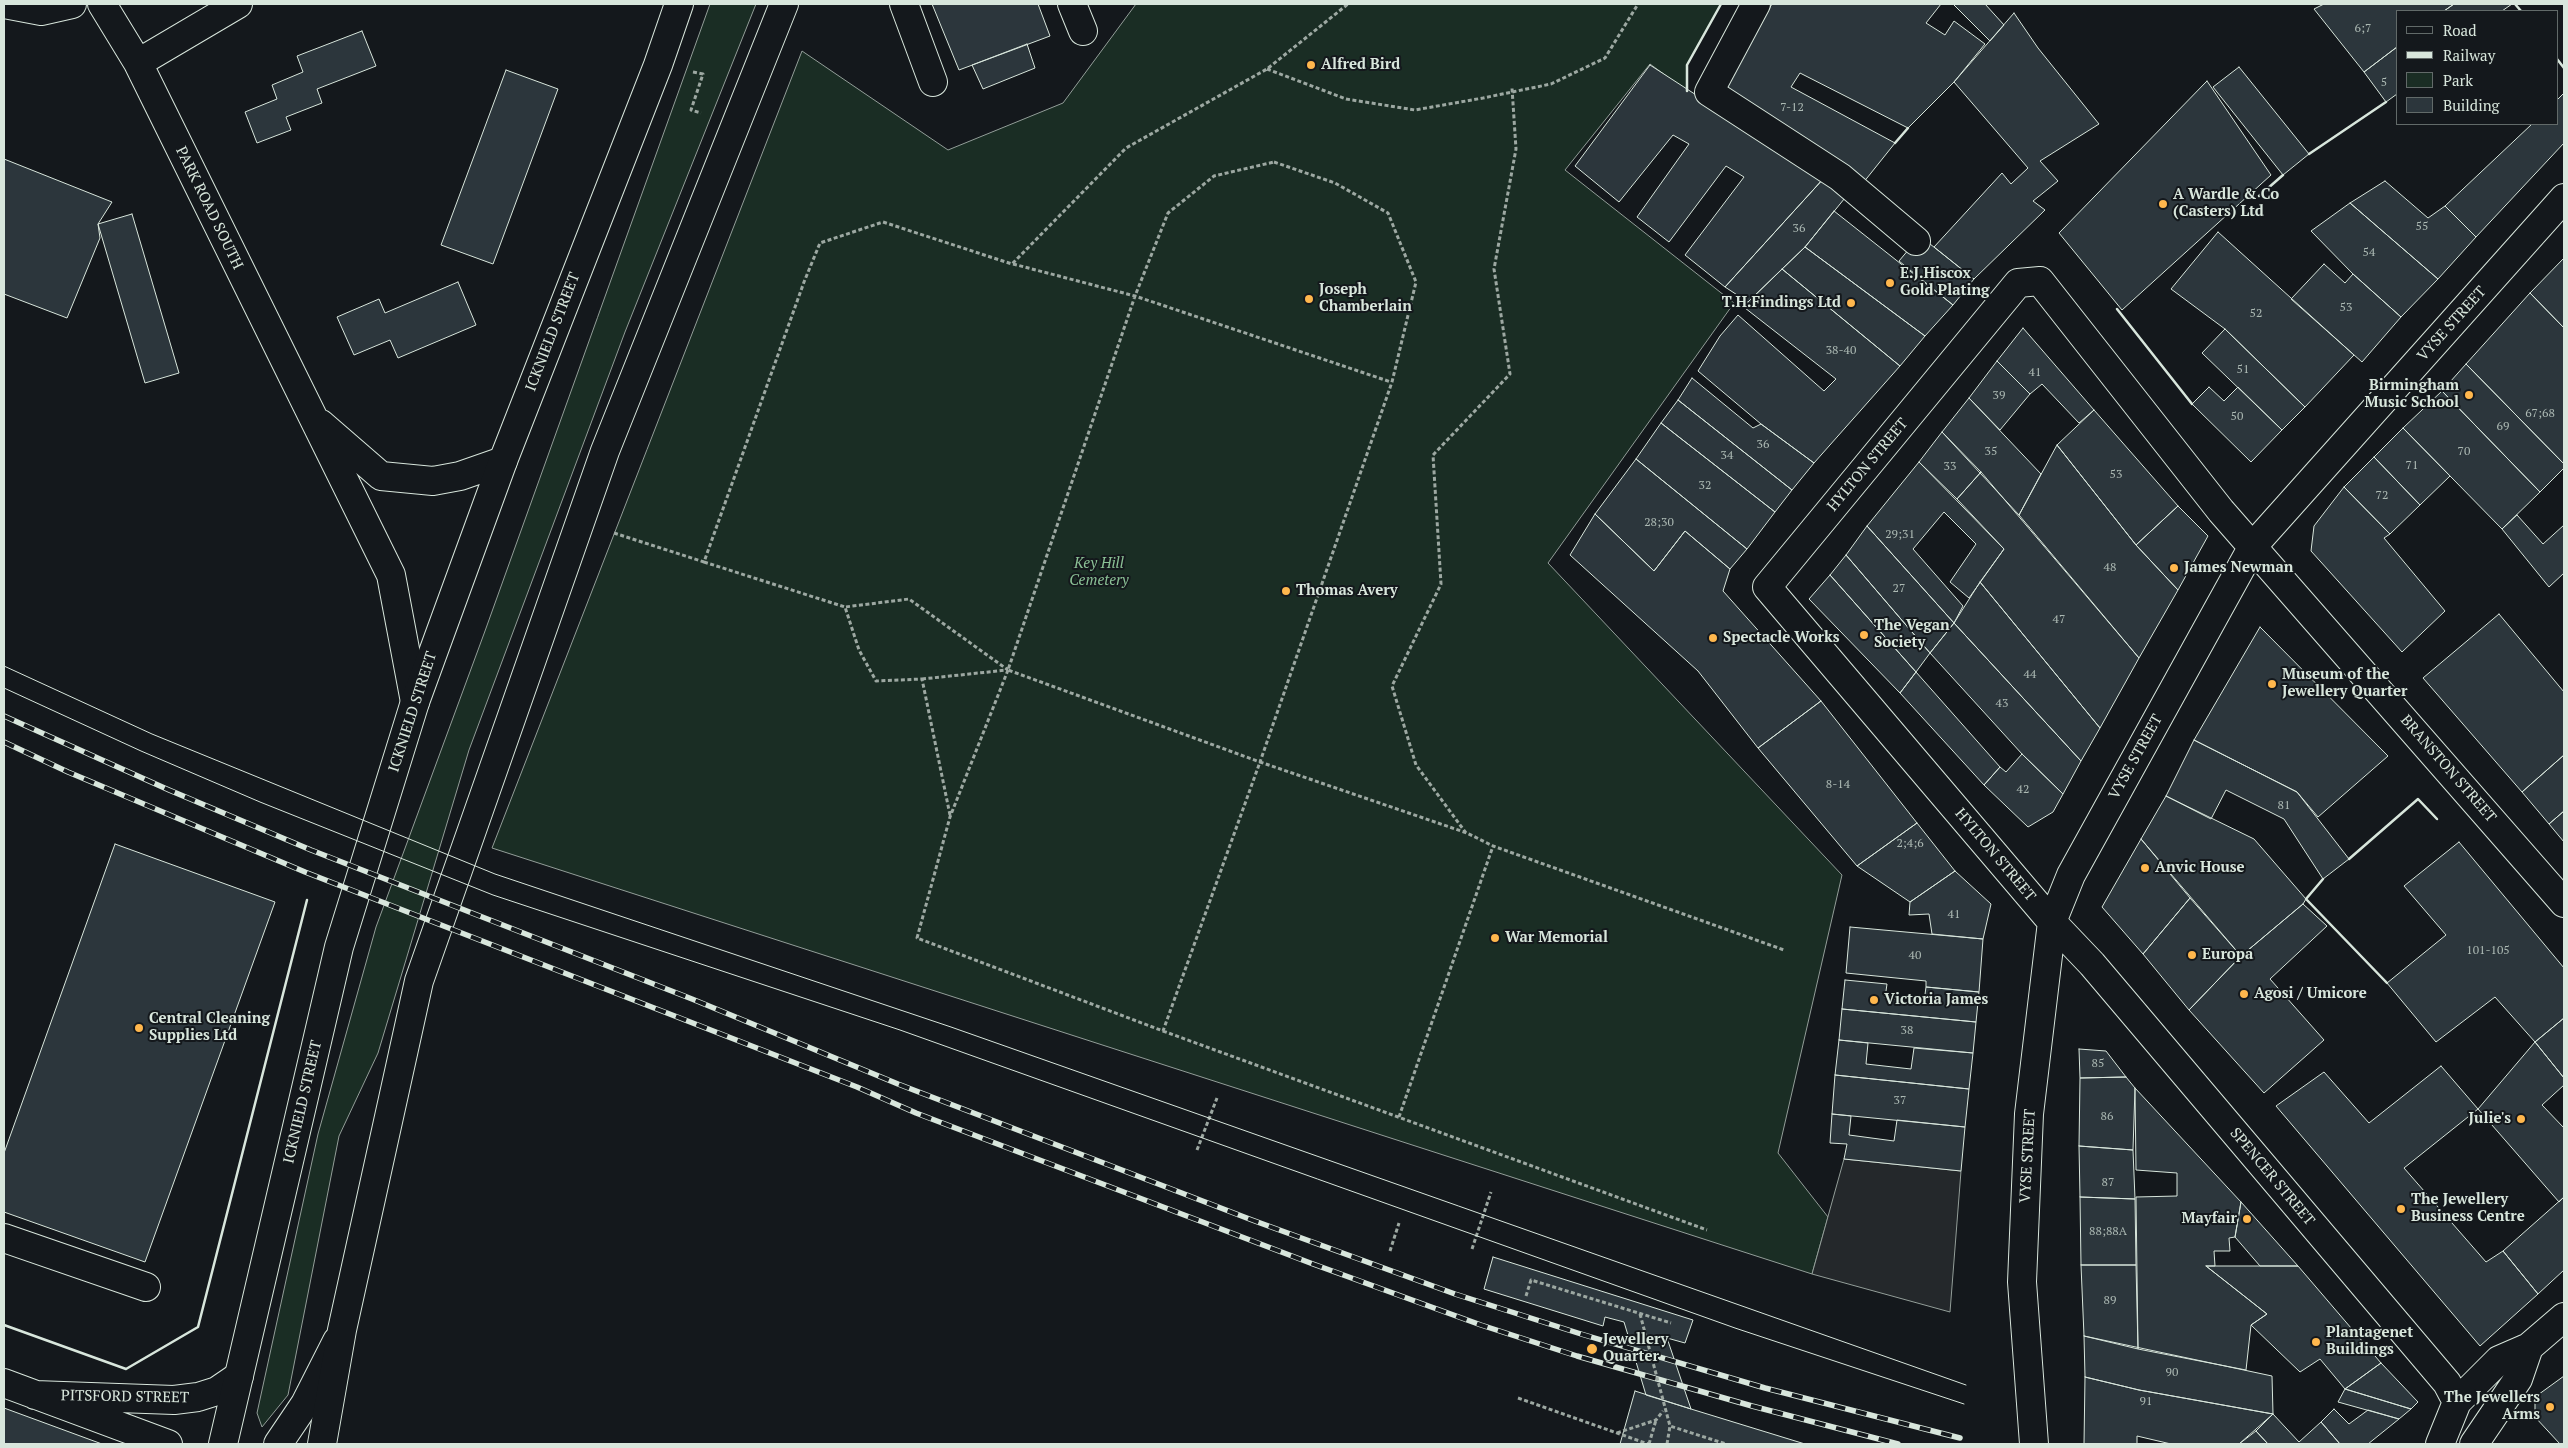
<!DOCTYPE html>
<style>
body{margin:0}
#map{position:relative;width:2568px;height:1448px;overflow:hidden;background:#14181c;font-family:"PT Serif",serif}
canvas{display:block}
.frame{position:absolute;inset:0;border:5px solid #d8e6dc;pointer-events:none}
.legend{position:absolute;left:2396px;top:10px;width:162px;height:115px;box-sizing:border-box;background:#14181c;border:1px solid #626a69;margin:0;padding:6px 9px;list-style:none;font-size:15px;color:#d8e6dc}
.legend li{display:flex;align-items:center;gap:10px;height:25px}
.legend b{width:25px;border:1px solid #626a69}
</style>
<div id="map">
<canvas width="2568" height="1448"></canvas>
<div class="frame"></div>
<ul class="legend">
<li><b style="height:6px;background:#14181c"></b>Road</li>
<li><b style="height:6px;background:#d8e6dc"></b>Railway</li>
<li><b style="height:14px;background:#1a2d24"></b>Park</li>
<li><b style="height:14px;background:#2c363c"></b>Building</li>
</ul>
</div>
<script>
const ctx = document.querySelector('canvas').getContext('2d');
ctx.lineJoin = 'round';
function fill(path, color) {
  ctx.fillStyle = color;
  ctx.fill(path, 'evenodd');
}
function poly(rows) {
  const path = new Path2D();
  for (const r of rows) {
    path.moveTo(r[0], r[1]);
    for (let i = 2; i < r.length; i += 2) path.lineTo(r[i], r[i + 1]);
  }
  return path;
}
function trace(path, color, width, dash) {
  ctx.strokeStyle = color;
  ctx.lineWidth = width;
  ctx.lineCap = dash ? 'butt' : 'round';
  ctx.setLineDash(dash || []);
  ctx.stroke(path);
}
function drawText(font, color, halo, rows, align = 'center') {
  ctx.font = font + ' "PT Serif",serif';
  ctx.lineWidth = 4;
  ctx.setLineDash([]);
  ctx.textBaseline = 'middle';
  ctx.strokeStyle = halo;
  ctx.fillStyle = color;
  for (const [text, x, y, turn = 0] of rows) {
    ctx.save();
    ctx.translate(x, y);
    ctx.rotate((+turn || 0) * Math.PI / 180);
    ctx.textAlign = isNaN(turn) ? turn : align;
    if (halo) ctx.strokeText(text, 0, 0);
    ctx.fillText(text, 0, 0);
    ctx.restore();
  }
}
const green = poly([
 [710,4,756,4,625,332,469,750,378,1053,339,1136,288,1395,262,1427,257,1413,318,1134,376,927,485,631,710,4],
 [1136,4,1721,4,1687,65,1687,91,1650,64,1565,170,1734,303,1548,563,1842,875,1778,1153,1828,1217,1812,1274,492,848,802,51,948,150,1063,103,1136,4]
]);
fill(green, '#1a2d24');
trace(green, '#939e99', 1);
const parking = poly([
 [1844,1159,1961,1171,1950,1312,1812,1274,1844,1159]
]);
fill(parking, '#24282b');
trace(parking, '#939e99', 1);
const building = poly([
 [932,4,1038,4,1050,36,959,70,932,4],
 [1772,4,1941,4,1926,23,1945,35,1954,21,1985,44,1954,82,1908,128,1800,73,1791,87,1895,143,1863,183,1723,86,1772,4],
 [1953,4,1985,4,2004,25,1990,41,1953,4],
 [2324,4,2454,4,2444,11,2397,11,2397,47,2364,72,2314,9,2324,4],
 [2454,4,2512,4,2502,11,2444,11,2454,4],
 [2014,13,2038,48,2099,124,2040,161,2058,181,2033,201,2045,210,1974,279,1934,247,2002,173,2011,184,2028,168,1954,82,2014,13],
 [362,31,376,66,317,89,322,103,286,117,291,130,257,143,245,112,277,99,272,85,303,72,297,56,362,31],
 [1027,44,1035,68,983,89,972,65,1027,44],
 [2397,47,2397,94,2386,102,2364,72,2397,47],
 [1650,65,1824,178,1725,287,1685,255,1744,177,1726,166,1669,242,1637,217,1689,144,1673,135,1619,202,1575,166,1650,65],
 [2239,67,2309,154,2283,175,2213,87,2239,67],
 [506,70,558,89,493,264,441,245,506,70],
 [2207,81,2271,175,2122,310,2059,233,2207,81],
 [2564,93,2564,143,2476,237,2445,206,2532,124,2557,124,2557,100,2564,93],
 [4,159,112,202,98,224,100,238,67,318,4,294,4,159],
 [1824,178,1849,193,1805,247,1748,302,1725,287,1824,178],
 [2385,181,2428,218,2445,206,2476,237,2438,279,2350,203,2385,181],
 [2350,203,2438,279,2401,317,2353,274,2311,231,2350,203],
 [1834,211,1953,305,1925,336,1805,247,1834,211],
 [132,214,179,373,145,383,98,224,132,214],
 [2218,232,2354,355,2305,407,2225,329,2171,289,2218,232],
 [1920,236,1974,279,1953,305,1899,261,1920,236],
 [1805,247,1925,336,1900,366,1782,269,1805,247],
 [2564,258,2564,328,2530,293,2564,258],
 [2324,264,2345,283,2353,274,2401,317,2362,362,2291,299,2324,264],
 [1782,269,1900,366,1814,463,1761,424,1698,371,1720,336,1738,315,1824,391,1836,379,1745,308,1748,302,1782,269],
 [458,282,476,325,398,358,390,340,354,355,337,317,379,299,385,313,458,282],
 [2530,293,2564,328,2564,464,2466,364,2530,293],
 [2023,328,2094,410,2079,423,2042,384,2030,394,1997,361,2023,328],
 [2225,329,2305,407,2282,430,2202,353,2225,329],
 [1997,361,2030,394,2000,430,1969,398,1997,361],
 [2466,364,2564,464,2564,468,2540,492,2442,391,2466,364],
 [1692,378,1753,428,1761,424,1814,463,1792,490,1678,400,1692,378],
 [2209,387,2224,401,2238,387,2282,430,2251,462,2192,404,2209,387],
 [2442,391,2540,492,2502,529,2403,428,2442,391],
 [1969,398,2041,474,2019,515,1942,432,1969,398],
 [1678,400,1792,490,1775,512,1661,423,1678,400],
 [2094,410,2178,506,2136,545,2057,445,2094,410],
 [1661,423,1775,512,1747,549,1636,459,1661,423],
 [2403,428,2450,476,2420,505,2374,457,2403,428],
 [1942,432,1981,472,1957,499,1919,462,1942,432],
 [2057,445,2136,545,2178,590,2139,658,2019,515,2057,445],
 [2374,457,2420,505,2390,534,2344,487,2374,457],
 [1636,459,1747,549,1730,569,1685,531,1654,571,1595,514,1636,459],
 [1919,462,2004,549,1969,598,1950,582,1976,544,1944,512,1913,549,1963,606,1954,623,1867,526,1919,462],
 [1981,472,2139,658,2100,728,1980,582,2004,549,1957,499,1981,472],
 [2344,487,2390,534,2384,538,2445,611,2402,652,2311,551,2314,526,2344,487],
 [2178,506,2208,536,2178,590,2136,545,2178,506],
 [1595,514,1654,571,1685,531,1730,569,1723,591,1821,701,1758,748,1698,671,1570,555,1595,514],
 [2517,515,2543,544,2564,525,2564,573,2549,587,2502,529,2517,515],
 [1867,526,1954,623,1930,653,1846,555,1867,526],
 [1846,555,1930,653,1916,672,1830,575,1846,555],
 [1830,575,1916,672,1900,693,1809,599,1830,575],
 [1980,582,2100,728,2081,761,1954,623,1980,582],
 [2499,614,2564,692,2564,755,2522,792,2423,678,2499,614],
 [1954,623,2081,761,2063,794,2022,754,1930,653,1954,623],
 [2260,627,2388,756,2318,817,2297,792,2194,740,2260,627],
 [1916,672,2000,767,1984,785,1900,693,1916,672],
 [1821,701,1917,823,1857,866,1758,748,1821,701],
 [2194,740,2297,792,2349,859,2323,879,2284,819,2226,790,2211,819,2166,796,2194,740],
 [2022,754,2063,794,2053,812,2028,827,1984,785,2000,767,2006,772,2022,754],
 [2564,755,2564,811,2549,824,2522,792,2564,755],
 [2166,796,2254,839,2306,899,2303,904,2241,956,2141,839,2166,796],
 [2564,811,2564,842,2549,824,2564,811],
 [1917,823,1955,871,1910,902,1857,866,1917,823],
 [2141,839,2190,898,2143,954,2102,907,2141,839],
 [2459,842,2564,968,2564,1018,2535,1042,2495,997,2436,1042,2387,983,2446,935,2404,886,2459,842],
 [115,844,275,902,145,1262,4,1212,4,1153,115,844],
 [1955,871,1991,904,1983,939,1932,934,1929,914,1909,915,1910,902,1955,871],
 [2190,898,2241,956,2189,1010,2143,954,2190,898],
 [2303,904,2327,926,2270,979,2324,1040,2264,1093,2189,1010,2241,956,2303,904],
 [1850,927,1983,939,1979,992,1926,987,1926,981,1846,973,1850,927],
 [1845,980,1887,984,1885,998,1924,1002,1926,987,1979,992,1976,1022,1842,1009,1845,980],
 [1842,1009,1976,1022,1973,1053,1839,1040,1842,1009],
 [2564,1018,2564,1078,2535,1042,2564,1018],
 [1839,1040,1868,1043,1866,1064,1911,1069,1914,1048,1973,1053,1969,1089,1835,1075,1839,1040],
 [2535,1042,2564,1078,2564,1085,2542,1105,2564,1128,2564,1197,2559,1202,2478,1109,2535,1042],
 [2079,1049,2106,1051,2126,1077,2080,1078,2079,1049],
 [2441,1066,2478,1109,2404,1168,2486,1262,2503,1251,2538,1294,2480,1346,2276,1106,2324,1072,2369,1123,2441,1066],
 [1835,1075,1969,1089,1965,1127,1832,1114,1835,1075],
 [2126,1077,2135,1088,2133,1150,2079,1146,2080,1078,2126,1077],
 [2135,1088,2241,1202,2235,1237,2229,1238,2230,1251,2214,1251,2215,1266,2206,1266,2267,1314,2251,1325,2246,1370,2138,1349,2136,1197,2177,1196,2177,1173,2136,1170,2135,1088],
 [1832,1114,1851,1116,1849,1135,1894,1141,1897,1120,1965,1127,1961,1171,1844,1159,1847,1144,1830,1143,1832,1114],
 [2079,1146,2133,1150,2135,1199,2080,1197,2079,1146],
 [2080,1197,2135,1199,2136,1265,2081,1265,2080,1197],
 [2564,1197,2564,1270,2538,1294,2503,1251,2564,1197],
 [2241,1202,2298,1266,2260,1266,2235,1237,2241,1202],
 [1493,1257,1693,1320,1685,1343,1667,1338,1691,1409,1646,1395,1624,1322,1605,1317,1603,1326,1484,1289,1493,1257],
 [2081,1265,2136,1265,2138,1349,2084,1336,2081,1265],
 [2206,1266,2298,1266,2381,1363,2345,1389,2320,1359,2300,1372,2251,1325,2267,1314,2206,1266],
 [2084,1336,2272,1376,2273,1414,2139,1390,2085,1377,2084,1336],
 [2381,1363,2418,1402,2411,1409,2345,1389,2381,1363],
 [2564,1376,2564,1444,2560,1444,2535,1417,2535,1397,2564,1376],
 [2085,1377,2139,1390,2273,1414,2239,1444,2171,1444,2137,1436,2137,1444,2084,1444,2085,1377],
 [2345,1389,2411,1409,2399,1419,2338,1402,2345,1389],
 [1635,1391,1691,1409,1805,1444,1620,1444,1635,1391],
 [4,1408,102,1444,4,1444,4,1408],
 [2334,1409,2349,1424,2368,1410,2399,1419,2368,1444,2340,1444,2321,1422,2334,1409],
 [2273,1414,2299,1442,2321,1422,2340,1444,2268,1444,2256,1431,2273,1414],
 [2256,1431,2268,1444,2239,1444,2256,1431]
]);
fill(building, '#2c363c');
trace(building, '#d8e6dc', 1);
const minor = poly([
 [4,4,41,11,72,4],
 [102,4,138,63,391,575,415,702],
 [904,4,933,82],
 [1072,4,1083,31],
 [1756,4,1709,92,1840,177,1916,241],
 [138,63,238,4],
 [321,424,381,476,433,481,460,476,503,461],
 [4,1238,146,1287],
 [4,1383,168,1444],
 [35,1395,174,1400,198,1397,217,1391,239,1376],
 [2457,1402,2499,1360,2529,1347],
 [278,1444,305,1404,337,1341],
 [2034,1444,2022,1282,2029,1114,2052,922,2071,875,2253,546,2564,198],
 [2440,1444,2457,1402,2447,1383,2092,964,2052,922,1767,587,2018,283,2040,281,2221,511,2564,903],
 [2474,1444,2518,1379,2529,1347,2564,1317]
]);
const highway = poly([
 [223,1444,339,947,415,702,503,461,658,65,679,4],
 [322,1444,342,1330,419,981,605,451,784,4]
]);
trace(minor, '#d8e6dc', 30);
trace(highway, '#d8e6dc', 30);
trace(poly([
 [1267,69,1346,99,1415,110,1483,98,1551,84,1605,58,1638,4],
 [693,72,703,74,691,110,701,113],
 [1274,162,1335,183,1388,213,1416,282,1392,382,1260,762,1008,670,1135,296,1168,213,1214,176,1274,162],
 [1013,264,1135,296,1391,382],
 [614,533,704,562,804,282,820,243,883,222,1012,264,1126,148,1267,69,1348,4],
 [704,562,845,607],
 [1008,670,950,817,917,938,1163,1031,1260,762,1467,833,1493,846,1784,950],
 [922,679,1007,670],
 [950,815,922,679,876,681,859,650,845,607,909,599,1008,670],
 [1466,833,1416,765,1392,686,1441,584,1433,455,1510,374,1494,269,1516,149,1512,88],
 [1163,1031,1707,1230],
 [1399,1117,1493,846],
 [1197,1150,1217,1098],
 [1472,1249,1491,1192],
 [1390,1251,1399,1223],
 [1526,1296,1531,1280,1671,1323],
 [1518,1398,1648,1444],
 [1617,1433,1656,1420,1663,1411],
 [1649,1444,1656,1420],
 [1667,1444,1670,1426,1726,1444]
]), '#9da8a2', 3, [4, 2.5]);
trace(minor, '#14181c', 28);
trace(highway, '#14181c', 28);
trace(poly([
 [4,666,152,734,495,874,951,1027,1966,1385],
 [4,688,141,751,260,802,493,895,900,1030,1735,1328,1964,1404]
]), '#d8e6dc', 1);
const rail = poly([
 [4,716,169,790,311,850,692,999,898,1084,1252,1220,1455,1294,1581,1334,1765,1388,1960,1438],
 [4,742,68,772,305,872,857,1087,916,1113,1313,1264,1481,1325,1577,1356,1752,1406,1898,1444]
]);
trace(rail, '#d8e6dc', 5.5);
trace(rail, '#14181c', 4, [11]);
trace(poly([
 [1640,1314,1670,1426]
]), '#9da8a2', 3, [4, 2.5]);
trace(poly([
 [2515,4,2521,11],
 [2557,59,2564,68],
 [1687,91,1687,65,1721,4],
 [1895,143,1908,128],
 [2309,154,2386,102],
 [2259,196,2283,175],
 [2117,309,2192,404],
 [2349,859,2418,799,2437,819],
 [2323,879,2306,899,2387,983],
 [4,1325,126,1369,198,1327,307,900]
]), '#d8e6dc', 2.5);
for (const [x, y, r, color] of [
 [1311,65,5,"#ffb74d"],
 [2163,204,5,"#ffb74d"],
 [1890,283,5,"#ffb74d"],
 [1309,299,5,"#ffb74d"],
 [1851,303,5,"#ffb74d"],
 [2469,395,5,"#ffb74d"],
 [2174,568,5,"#ffb74d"],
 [1286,591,5,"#ffb74d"],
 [1864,635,5,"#ffb74d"],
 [1713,638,5,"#ffb74d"],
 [2272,684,5,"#ffb74d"],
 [2145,868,5,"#ffb74d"],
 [1495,938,5,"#ffb74d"],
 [2192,955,5,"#ffb74d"],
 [2244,994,5,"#ffb74d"],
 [1874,1000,5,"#ffb74d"],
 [139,1028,5,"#ffb74d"],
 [2521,1119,5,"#ffb74d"],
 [2401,1209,5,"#ffb74d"],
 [2247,1219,5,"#ffb74d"],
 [2316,1342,5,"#ffb74d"],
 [1592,1349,6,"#ffb74d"],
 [2550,1407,5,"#ffb74d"]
]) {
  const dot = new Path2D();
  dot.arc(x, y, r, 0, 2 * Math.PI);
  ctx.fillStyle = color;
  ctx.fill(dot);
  trace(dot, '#14181c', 2);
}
drawText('12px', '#adbab4', null, [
 ["6;7",2363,29],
 ["5",2384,83],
 ["7-12",1792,108],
 ["55",2422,227],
 ["36",1799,229],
 ["54",2369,253],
 ["53",2346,308],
 ["52",2256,314],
 ["38-40",1841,351],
 ["51",2243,370],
 ["41",2035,373],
 ["39",1999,396],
 ["67;68",2540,414],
 ["50",2237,417],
 ["69",2503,427],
 ["36",1763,445],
 ["35",1991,452],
 ["70",2464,452],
 ["34",1727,456],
 ["71",2412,466],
 ["33",1950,467],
 ["53",2116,475],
 ["32",1705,486],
 ["72",2382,496],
 ["28;30",1659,523],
 ["29;31",1900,535],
 ["48",2110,568],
 ["27",1899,589],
 ["47",2059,620],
 ["44",2030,675],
 ["43",2002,704],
 ["8-14",1838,785],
 ["42",2023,790],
 ["81",2284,806],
 ["2;4;6",1910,844],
 ["41",1954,915],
 ["101-105",2488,951],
 ["40",1915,956],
 ["38",1907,1031],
 ["85",2098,1064],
 ["37",1900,1101],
 ["86",2107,1117],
 ["87",2108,1183],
 ["88;88A",2108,1232],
 ["89",2110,1301],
 ["90",2172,1373],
 ["91",2146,1402]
]);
drawText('bold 15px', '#d8e6dc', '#14181c', [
 ["Alfred Bird",1321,65],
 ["A Wardle & Co",2173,195],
 ["(Casters) Ltd",2173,212],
 ["E.J.Hiscox",1900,274],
 ["Gold Plating",1900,291],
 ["Joseph",1319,290],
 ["Chamberlain",1319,307],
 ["T.H.Findings Ltd",1841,303,"right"],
 ["Birmingham",2459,386,"right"],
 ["Music School",2459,403,"right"],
 ["James Newman",2184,568],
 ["Thomas Avery",1296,591],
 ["The Vegan",1874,626],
 ["Society",1874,643],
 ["Spectacle Works",1723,638],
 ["Museum of the",2282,675],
 ["Jewellery Quarter",2282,692],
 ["Anvic House",2155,868],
 ["War Memorial",1505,938],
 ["Europa",2202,955],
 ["Agosi / Umicore",2254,994],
 ["Victoria James",1884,1000],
 ["Central Cleaning",149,1019],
 ["Supplies Ltd",149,1036],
 ["Julie's",2511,1119,"right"],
 ["The Jewellery",2411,1200],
 ["Business Centre",2411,1217],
 ["Mayfair",2237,1219,"right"],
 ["Plantagenet",2326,1333],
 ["Buildings",2326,1350],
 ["Jewellery",1603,1340],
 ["Quarter",1603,1357],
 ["The Jewellers",2540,1398,"right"],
 ["Arms",2540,1415,"right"]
], 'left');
drawText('15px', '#d8e6dc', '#14181c', [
 ["PARK ROAD SOUTH",209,208,64],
 ["VYSE STREET",2452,324,-48],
 ["ICKNIELD STREET",553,332,-69],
 ["HYLTON STREET",1868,465,-50],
 ["ICKNIELD STREET",413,712,-72],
 ["VYSE STREET",2136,757,-61],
 ["BRANSTON STREET",2448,769,49],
 ["HYLTON STREET",1995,855,50],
 ["ICKNIELD STREET",303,1102,-77],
 ["VYSE STREET",2028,1156,-87],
 ["SPENCER STREET",2272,1177,50],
 ["PITSFORD STREET",125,1397,1]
]);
drawText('italic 15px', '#8ac095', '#14181c', [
 ["Key Hill",1099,564],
 ["Cemetery",1099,581]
]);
</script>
